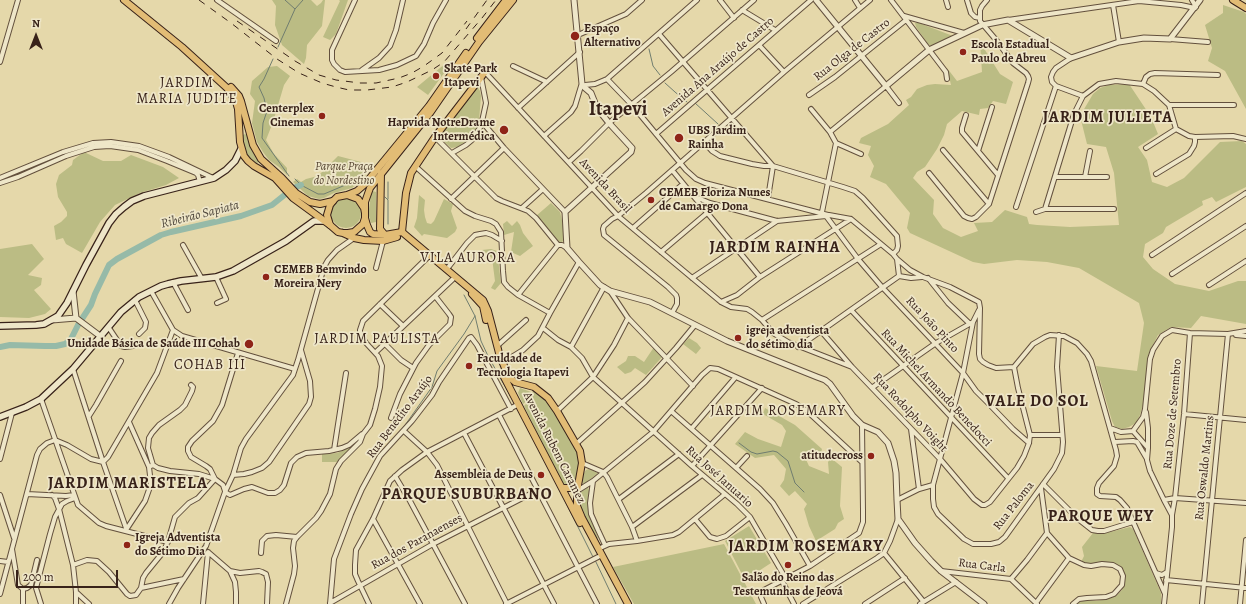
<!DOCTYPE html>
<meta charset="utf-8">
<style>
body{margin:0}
#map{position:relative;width:1246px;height:604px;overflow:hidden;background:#e5d8aa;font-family:Alegreya,serif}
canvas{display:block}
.north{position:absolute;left:16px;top:16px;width:40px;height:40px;-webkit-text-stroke:3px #eee6c8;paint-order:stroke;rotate:0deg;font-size:11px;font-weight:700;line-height:16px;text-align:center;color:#382219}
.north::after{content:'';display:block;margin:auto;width:14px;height:18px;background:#382219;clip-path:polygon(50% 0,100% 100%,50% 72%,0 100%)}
.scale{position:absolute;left:16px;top:570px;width:102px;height:18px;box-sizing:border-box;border:2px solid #382219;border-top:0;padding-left:5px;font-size:12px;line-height:14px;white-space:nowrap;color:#382219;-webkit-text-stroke:3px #eee6c8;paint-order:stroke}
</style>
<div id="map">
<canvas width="1246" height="604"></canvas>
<div class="north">N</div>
<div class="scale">200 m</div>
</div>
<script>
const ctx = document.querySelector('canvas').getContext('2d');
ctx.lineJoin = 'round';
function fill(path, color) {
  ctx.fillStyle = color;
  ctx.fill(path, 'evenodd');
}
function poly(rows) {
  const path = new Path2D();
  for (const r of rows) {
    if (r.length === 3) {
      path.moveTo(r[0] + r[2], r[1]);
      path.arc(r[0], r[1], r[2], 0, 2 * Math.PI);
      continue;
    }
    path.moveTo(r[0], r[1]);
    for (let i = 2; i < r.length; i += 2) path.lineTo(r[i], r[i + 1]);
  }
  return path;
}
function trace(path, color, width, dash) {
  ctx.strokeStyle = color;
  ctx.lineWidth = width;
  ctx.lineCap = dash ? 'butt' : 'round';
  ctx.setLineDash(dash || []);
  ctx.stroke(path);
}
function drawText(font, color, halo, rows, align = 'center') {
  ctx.font = font + ' Alegreya,serif';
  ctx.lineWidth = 3.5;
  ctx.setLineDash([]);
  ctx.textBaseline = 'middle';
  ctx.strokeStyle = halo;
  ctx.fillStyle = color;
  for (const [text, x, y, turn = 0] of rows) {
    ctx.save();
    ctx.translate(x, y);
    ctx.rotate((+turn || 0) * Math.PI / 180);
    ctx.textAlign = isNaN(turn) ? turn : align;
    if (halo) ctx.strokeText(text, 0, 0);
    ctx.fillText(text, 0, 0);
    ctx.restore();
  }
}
fill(poly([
 [272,0,311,0,317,6,321,3,323,0,325,0,322,26,307,45,306,58,304,64,282,45,275,25,276,6],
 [339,0,348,0,336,34,330,40,323,37,340,1],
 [1223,5,1244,12,1246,14,1246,109,1225,71,1208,61,1212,48,1205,25,1223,13],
 [915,23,919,23,953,36,931,46,928,44,916,27],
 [980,42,1000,74,1013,82,1006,104,993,101,988,108,980,109,979,115,962,111,947,124,944,135,937,149,925,167,917,172,913,178,934,200,933,214,943,228,961,237,978,231,974,223,992,222,1005,210,1027,217,1029,224,1037,225,1070,227,1119,225,1114,173,1106,147,1087,144,1080,116,1093,94,1100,88,1109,85,1129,84,1151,117,1158,134,1138,147,1147,160,1152,182,1167,187,1184,178,1220,142,1242,141,1246,144,1246,187,1216,202,1212,197,1202,201,1203,205,1166,227,1163,233,1145,244,1143,257,1153,269,1175,284,1209,291,1238,281,1246,281,1246,324,1201,316,1191,328,1171,327,1158,335,1152,347,1149,356,1144,402,1140,415,1136,423,1129,427,1122,429,1115,427,1112,421,1096,366,1137,371,1144,323,1139,303,1079,268,1047,262,1017,260,984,264,973,262,910,233,907,228,910,213,886,184,870,177,874,166,868,155,871,146,859,143,861,138,888,124,909,105,906,100,911,97,917,89,927,85,935,84,951,85,947,68,957,81,982,72],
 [446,63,450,65,428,95,417,87],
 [277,66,290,76,284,85,273,122,266,140,274,154,287,168,287,175,279,167,269,160,263,152,257,142,252,123,255,101,250,94,252,81,268,67],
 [477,86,480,91,481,96,479,121,477,128,465,142,458,147,451,148,439,137],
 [245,134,248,135,259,160,257,164,254,164,251,162,245,152,242,139,243,135],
 [84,152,103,161,121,161,131,155,163,167,179,178,166,185,140,193,115,205,100,222,82,253,66,244,63,238,56,240,54,226,61,222,67,216,67,212,58,197,56,184,59,175,72,165,73,160],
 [338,156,361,162,365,170,366,173,365,177,352,188,334,193,324,198,319,199,308,196,293,182,297,179,301,182,306,179,318,176],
 [373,191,376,192,376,222,371,223,369,216,369,209,371,194],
 [419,195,425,200,424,210,425,217,427,223,431,224,434,221,444,199,453,204,451,211,457,228,455,232,447,238,424,234,422,236,414,227,417,218],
 [346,213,15],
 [551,203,560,212,566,236,565,239,562,242,558,242,536,216],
 [507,221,512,226,517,221,520,225,523,233,533,246,520,256,511,252,514,232,504,235,503,224],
 [32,244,44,259,28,275,42,278,41,285,34,290,51,309,45,314,29,318,0,317,0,249],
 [491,249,497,251,501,283,495,290,491,288,495,281,492,258,482,250],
 [689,338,697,343,701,348,696,354,683,344],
 [654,347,663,356,646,375,635,368,631,372,625,374,617,367,626,361,628,356,635,356,644,362],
 [520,388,531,392,529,399,523,404,518,393],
 [533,390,537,392,542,396,548,403,577,451,580,461,576,482,572,484,563,484,524,406,530,400],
 [765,408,795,425,822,449,819,460,802,451,809,466,829,474,828,462,831,458,842,467,840,506,844,519,838,523,835,529,816,541,809,526,804,509,807,504,795,491,789,496,780,486,784,480,786,469,774,455,755,458,735,444,745,432,758,439,781,447,786,431,782,425,763,414],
 [358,441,356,445,337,462,322,462,322,454,337,453,344,450],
 [589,469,598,473,587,482,583,484,582,481,584,473,586,470],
 [588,487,589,491,588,505,590,514,598,538,595,540,580,504,579,493],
 [749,526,771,563,745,580,725,541],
 [1130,527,1133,529,1161,593,1161,604,1076,604,1082,601,1096,601,1107,599,1116,596,1122,590,1125,580,1125,575,1122,569,1117,565,1111,562,1105,562,1090,564,1081,562,1084,556,1082,547,1093,533,1110,532],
 [724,544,756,604,634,604,613,567]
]), '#bbbc84');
trace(poly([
 [285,0,295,9,303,0],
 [278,47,295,9],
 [649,49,653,66,660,75],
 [273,59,264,79,259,87,264,98,267,111,263,123,262,138,289,176],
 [665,83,675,92,687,102],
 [695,103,718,124],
 [295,179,301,185,318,194,324,194,343,186,362,175],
 [385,197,388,200,388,224],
 [388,199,388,182],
 [464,295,475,316,481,341,488,356,511,397],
 [403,428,432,387,437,371,464,334,475,316],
 [739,443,751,452,757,454,773,451,777,452,788,461,795,483,804,492],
 [563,497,593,557],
 [595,560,616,604]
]), '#707d6f', 1);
trace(poly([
 [294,188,301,185],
 [0,347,10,345,45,346,56,346,65,344,71,339,78,325,91,305,95,294,109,265,117,259,161,235,171,232,241,216,272,205,287,193]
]), '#96baa8', 6);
const minor = poly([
 [217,0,276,41],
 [355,0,332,50,332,60,334,64,340,70,345,72,379,70,397,65,416,56,424,44,433,23,446,0],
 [720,0,734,18],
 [855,0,860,8],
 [891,0,946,72,947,79],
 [946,0,948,7],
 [967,0,971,13,975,17,980,18],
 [1192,0,1196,7],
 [1113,5,1119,42],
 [742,10,775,30],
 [904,16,964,33],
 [1008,20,1139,1,1181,5,1195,8],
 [659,34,773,166,843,187,855,191,863,198,897,236,898,246,897,250,893,254],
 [578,35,626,14,642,0],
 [1170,39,1208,42],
 [759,45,784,72],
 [1071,58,1056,68,1053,72,1051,77,1052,82,1056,86,1083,96],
 [0,62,18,0],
 [513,66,547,82],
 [362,70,379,58,390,46,396,30,403,0],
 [485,72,618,216,721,302,731,307,747,309,752,312,762,320,773,333,788,342,852,367],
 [607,79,632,105,686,170,696,179,705,183,828,215],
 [1143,84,1146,77,1150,74,1155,73,1218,75],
 [585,85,595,84,607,79,697,0],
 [809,95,835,77,906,20],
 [1169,105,1234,105],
 [518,108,580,52],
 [811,109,830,132,836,143,861,154],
 [966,115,962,128,962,132,998,175],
 [483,123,504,148,565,212],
 [830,132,886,86,899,103],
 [656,134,811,0],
 [544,136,571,112,575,106,581,86],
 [435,137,496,198,502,201,528,211,536,218,558,245,562,245,567,248],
 [704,142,712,151,720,156,752,164,764,166,773,166],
 [1146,148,1176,129],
 [943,150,989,204],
 [978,151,992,107],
 [452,153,466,145,472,140,481,126,486,103,481,77],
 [569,162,581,151,609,123,671,72,754,0],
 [415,166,465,211,475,216,491,221,496,224,501,232,503,271,504,282,508,287,518,295,550,313],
 [672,170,760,277],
 [929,173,964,216,968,218,972,219,976,217,989,204,1028,83,1029,79,1028,76,1026,73,1013,63,997,41,980,21,980,10,982,6,987,0],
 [1156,174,1189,154,1194,146,1195,142,1195,137],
 [1056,177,1107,177],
 [1085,177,1090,151],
 [0,178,63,152,93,143,111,142,139,146,169,157,213,178],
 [0,183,18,177,66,156,94,147,110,146,138,150,167,161,196,173,198,175,200,182],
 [693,196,710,203,777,221,826,216,829,215,851,219,893,254,897,259,910,270,923,277,950,287,979,302,980,308,979,354,980,359,983,362,988,365,996,368,1014,367,1033,344,1045,337,1050,335,1064,336,1077,343,1087,354,1091,361,1116,450,1117,456,1114,466,1099,483,1097,488,1097,494,1100,496,1116,497,1120,500,1127,508,1165,594],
 [768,198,773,166],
 [451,199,504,148],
 [1016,207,1056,86],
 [522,208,543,189],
 [1045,209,1074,114,1083,96,1099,84,1116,81,1143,84,1154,91,1169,105,1176,129,1189,136,1195,137,1233,136,1246,139],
 [822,212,836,143],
 [1036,212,1045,209,1114,209],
 [826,216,858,259,882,287,963,373,976,391,989,404,1013,429,1029,443],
 [633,228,683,184],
 [183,245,202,279],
 [661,252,707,213],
 [1152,255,1246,193],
 [897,259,899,276],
 [376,268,383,241],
 [447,269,467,243,475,235,480,234,486,233,492,235,502,241],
 [1172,274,1246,226],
 [216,277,226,299,217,303],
 [692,278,777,221],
 [928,278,948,303,970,324],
 [173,282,188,310],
 [1209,285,1246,261],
 [151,291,173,330,182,336,295,369],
 [610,291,628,318,693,386],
 [518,295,558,245],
 [135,300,146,322,145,328,139,334],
 [721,302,737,295,760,277,851,219],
 [380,304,403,326],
 [851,310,1008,478],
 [672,313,677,304,677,298,676,295,668,287,604,235,603,229,604,226,612,219,618,216,646,193,784,72,870,0],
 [762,320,881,244],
 [109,328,121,346,125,347,133,346],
 [543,328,558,340,571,347,582,358,593,377,692,466,737,504,750,517,786,579],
 [821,331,852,367,941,460,974,499,982,505,985,505,990,502,1017,468,1024,456,1029,443,1030,435,1018,388,1014,367],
 [1190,333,1184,414,1175,498,1172,515,1164,500,1175,498,1246,503],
 [1236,335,1246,336],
 [385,344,401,360,413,368],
 [497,346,526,320],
 [571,347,604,287],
 [798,347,821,331,899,276,911,278,922,277],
 [376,352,453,279],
 [502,363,523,350,538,336,550,313,579,262],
 [73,369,103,462,126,528],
 [873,387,936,343,973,322],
 [41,399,78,505,99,523,106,526,168,542],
 [557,411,593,377,614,345,628,318],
 [671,411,760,489,773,503,786,524,810,566],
 [1146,412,1148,428,1148,448],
 [1184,414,1246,420],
 [499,415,597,604],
 [89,416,96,405,121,361],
 [391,418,400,394,416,363,429,345,450,324,451,317,449,314,435,296],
 [692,428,734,379],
 [1110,428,1121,432,1133,431,1148,448,1147,460,1150,471,1164,500],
 [911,429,919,489],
 [404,431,427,452,437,465,507,604],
 [1133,431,1143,417,1145,409,1150,359,1153,350,1162,336,1172,330,1190,333,1228,334,1246,331],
 [464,433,554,604],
 [1030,435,1062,435],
 [1115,442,1133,441,1137,442,1147,459],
 [576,444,645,382,676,348,695,325],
 [334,450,346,373],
 [0,459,12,413],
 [103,462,108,457,157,373,173,330],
 [582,463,603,472,607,477,632,527,637,541],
 [153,465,148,448,149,438,152,433,159,425,180,410,185,405,192,391,193,387,191,385],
 [151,466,153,465,158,468,170,471,199,474,215,479,223,485,225,491],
 [692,466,762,388],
 [736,468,747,456],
 [233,475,244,474,252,472,262,468,269,462,309,404,311,397,310,381,301,350],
 [395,476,410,501,465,604],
 [593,481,590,503,591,514,598,530,605,545],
 [1043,484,1078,519,1092,530,1098,531,1104,531,1133,522],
 [933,485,933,499,934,507,938,514,964,539,973,544,991,544,999,542,1005,537,1054,469,1062,453,1063,442,1057,367,1059,335],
 [1041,488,1047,533,1069,558,1084,565,1091,566,1102,564,1113,565,1120,569,1123,576,1122,585,1114,594,1106,597,1087,598,1079,599,1073,604],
 [577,491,593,481,653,432,702,375,710,368,718,369,796,404,807,411,862,462],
 [225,492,230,495,244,489,252,487,268,493,275,493,280,490,284,485,291,463,297,457,306,453,329,451,342,448,349,445,362,434],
 [27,494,66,496,74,495],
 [0,495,14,538],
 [52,495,55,498,59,509,73,565,76,592,76,604],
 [619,499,679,454],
 [897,500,919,489,933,485,963,373,973,322,979,310],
 [373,519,420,604],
 [695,519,710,537,717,539,726,536,750,517],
 [632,527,702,475],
 [126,530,145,501,151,484,149,467,129,422],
 [12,549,18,585,23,589,27,588,31,585,37,560],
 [598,549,609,544,637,541,673,535,679,532,725,494],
 [208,552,230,571,240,573,259,571,262,572,266,574,268,582,267,604],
 [261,553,262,541,267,536,276,535,297,537],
 [884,553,923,601],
 [0,561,8,562],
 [73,565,87,560,97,561,109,572,127,594,130,596,136,595,141,588,184,579],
 [230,571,235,582,236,592,236,604],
 [941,571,1011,579,1037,604],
 [1156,573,1162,575,1167,572],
 [1011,579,1027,560,1047,533],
 [1166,580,1246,588],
 [782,581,794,604],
 [141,588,143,578,146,573,164,551,169,538,175,517,189,503,198,498,215,479,210,469,206,466,191,457,188,451,188,447,192,441,213,421,222,405,238,353],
 [23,589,23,604],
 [76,592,89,604],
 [0,594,37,455,40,449,47,443,55,440,67,445,91,459,103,462],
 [330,603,433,544,538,490],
 [1036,603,1069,558],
 [41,604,36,588,50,534,55,517,62,504,67,501,75,498],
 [169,604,178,588,206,546,225,492,233,475,241,448,246,439,293,375,298,360,324,267,328,260,337,250,354,238],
 [203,604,208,552],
 [286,604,294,574,295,566,293,548,294,541,297,537,316,518,321,511,330,494,336,469,341,461,360,442,363,434,370,425,375,409,380,387,382,366,378,356,366,343,360,334,360,330,363,321,427,258],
 [330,604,334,559,351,514,362,489,380,456,412,421,432,395,439,382,469,338,471,337,477,345,511,409],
 [369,604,358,581,355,574,355,565,356,550,373,519,390,481,402,470,427,452,519,404],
 [506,604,598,557],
 [764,604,761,597,764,590,810,566,859,533,863,522,863,511,862,425],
 [803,604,877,558,884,553,890,541,898,519],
 [865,604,905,578],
 [920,604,956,582],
 [1164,604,1172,527,1172,515],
 [1202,604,1228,334],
 [1240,604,1246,540]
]);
const tertiary = poly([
 [574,0,582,84],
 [816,0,886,86,929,50,982,25,1008,20,1071,58,1119,42,1144,38,1170,39,1200,0],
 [584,87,591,93,597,108,609,123,632,148,631,152,565,212,567,248,579,262,600,285,610,291,650,302,727,341,817,377,825,380,830,384,853,416,862,425,878,432,888,443,894,461,896,473,897,500,898,519,903,526,915,543,931,561,941,571,984,604],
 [73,291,76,318],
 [52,320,76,318,100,336]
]);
const secondary = poly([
 [0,326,36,325,44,324,58,316,67,303,86,265,109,223,116,214,124,207,132,201,144,196,214,178,226,170,235,161,241,149],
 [0,417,26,407,41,399,73,369,121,312,139,297,161,286,168,284,181,281,216,277,233,271,286,241,314,221,325,221]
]);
const primary = poly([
 [124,0,182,47,227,88,236,102,238,109,240,142,244,156,248,161,254,166,275,178,293,198,330,225],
 [1233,0,1246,8],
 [231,87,239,96,241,101,253,145,261,159,282,178,296,193,310,202,320,204,333,201],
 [402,232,406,193,411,173,435,137,485,72]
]);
const trunk = poly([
 [477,38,506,0],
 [381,173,380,229,385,235],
 [347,195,357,191,365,184,429,106,466,53],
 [365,213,364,208,358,199,347,195,337,197,333,201,330,205,327,215,330,225,338,232,343,233,348,233,354,232,363,224,365,218,365,202,370,188,430,113,479,42,513,0],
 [365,218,367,225,370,232,373,234,385,235,402,232,483,300,488,311,499,353,508,376,515,382,534,387,548,398,557,411,580,451,582,463,577,491,577,506,582,518,628,604],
 [343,233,354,238,364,240,383,241,397,237],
 [472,294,483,306,486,320],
 [503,375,580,523],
 [562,488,570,488,578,485]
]);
trace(minor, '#63503d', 6);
trace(tertiary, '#63503d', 7);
trace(secondary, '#382219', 8);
trace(primary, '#382219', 8);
trace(trunk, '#382219', 8);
trace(minor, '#eee6c8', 4);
trace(tertiary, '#eee6c8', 5);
trace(secondary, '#eee6c8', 5.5);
trace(primary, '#e2bc75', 6);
trace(trunk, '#e2bc75', 6);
trace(poly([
 [199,0,231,23,277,59,299,73,322,83,336,87,349,90,367,90,392,87,407,82,432,70,444,62,482,18,496,0],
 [237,21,295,61,319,75,336,80,360,83,376,83,399,78,412,73,424,66,442,53,467,21],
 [466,29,487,0]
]), '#382219', 1, [7, 7]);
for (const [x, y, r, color] of [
 [575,36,5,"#8f2418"],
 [963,52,4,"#8f2418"],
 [436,76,4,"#8f2418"],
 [322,116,4,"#8f2418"],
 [504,130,5,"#8f2418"],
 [679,138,5,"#8f2418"],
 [651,200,4,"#8f2418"],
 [266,277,4,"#8f2418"],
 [738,338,4,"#8f2418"],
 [249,344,5,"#8f2418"],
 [469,366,4,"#8f2418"],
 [871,456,4,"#8f2418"],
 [541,475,4,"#8f2418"],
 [127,545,4,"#8f2418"],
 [788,565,4,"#8f2418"]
]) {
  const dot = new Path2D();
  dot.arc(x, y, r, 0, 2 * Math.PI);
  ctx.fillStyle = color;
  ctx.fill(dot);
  trace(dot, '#eee6c8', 1.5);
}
drawText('bold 12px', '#382219', '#eee6c8', [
 ["Espaço",584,29],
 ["Alternativo",584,43],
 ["Escola Estadual",971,45],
 ["Paulo de Abreu",971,59],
 ["Skate Park",444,69],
 ["Itapevi",444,83],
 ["Centerplex",314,109,"right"],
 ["Cinemas",314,123,"right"],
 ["Hapvida NotreDrame",495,123,"right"],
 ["Intermédica",495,137,"right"],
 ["UBS Jardim",688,131],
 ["Rainha",688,145],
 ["CEMEB Floriza Nunes",659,193],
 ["de Camargo Dona",659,207],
 ["CEMEB Bemvindo",274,270],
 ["Moreira Nery",274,284],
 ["igreja adventista",746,331],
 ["do sétimo dia",746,345],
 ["Unidade Básica de Saúde III Cohab",240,344,"right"],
 ["Faculdade de",477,359],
 ["Tecnologia Itapevi",477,373],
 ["atitudecross",863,456,"right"],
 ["Assembleia de Deus",533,475,"right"],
 ["Igreja Adventista",135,538],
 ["do Sétimo Dia",135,552],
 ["Salão do Reino das",788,578,"center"],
 ["Testemunhas de Jeová",788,592,"center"]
], 'left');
drawText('12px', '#382219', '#eee6c8', [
 ["Rua Olga de Castro",852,50,-38],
 ["Avenida Ana Araújo de Castro",718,67,-41],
 ["Avenida Brasil",605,186,47],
 ["Rua João Pinto",932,325,47],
 ["Rua Michel Armando Benedocci",936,388,47],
 ["Rua Rodolpho Voight",910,413,47],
 ["Rua Doze de Setembro",1173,414,-85],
 ["Rua Benedito Araújo",400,417,-53],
 ["Avenida Rubem Caramez",554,448,63],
 ["Rua Oswaldo Martins",1205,468,-84],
 ["Rua José Januario",719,477,42],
 ["Rua Paloma",1014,506,-52],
 ["Rua dos Paranaenses",417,542,-29],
 ["Rua Carla",982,566,7]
]);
drawText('italic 12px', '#594834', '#eee6c8', [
 ["Parque Praça",344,167],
 ["do Nordestino",344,181]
]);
drawText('italic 13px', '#50483d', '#eee6c8', [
 ["Ribeirão Sapiata",200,215,-14]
]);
ctx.letterSpacing = '1px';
drawText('14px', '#382219', '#eee6c8', [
 ["JARDIM",187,84],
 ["MARIA JUDITE",187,100],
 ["VILA AURORA",468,259],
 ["JARDIM PAULISTA",377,340],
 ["COHAB III",210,366],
 ["JARDIM ROSEMARY",778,412]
]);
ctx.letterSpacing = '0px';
ctx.letterSpacing = '1px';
drawText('bold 16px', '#382219', '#eee6c8', [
 ["JARDIM JULIETA",1108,118],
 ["JARDIM RAINHA",775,248],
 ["VALE DO SOL",1037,402],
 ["JARDIM MARISTELA",128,484],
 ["PARQUE SUBURBANO",467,495],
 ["PARQUE WEY",1101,517],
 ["JARDIM ROSEMARY",806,547]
]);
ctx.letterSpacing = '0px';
drawText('bold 20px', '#382219', '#eee6c8', [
 ["Itapevi",618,110]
]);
</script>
